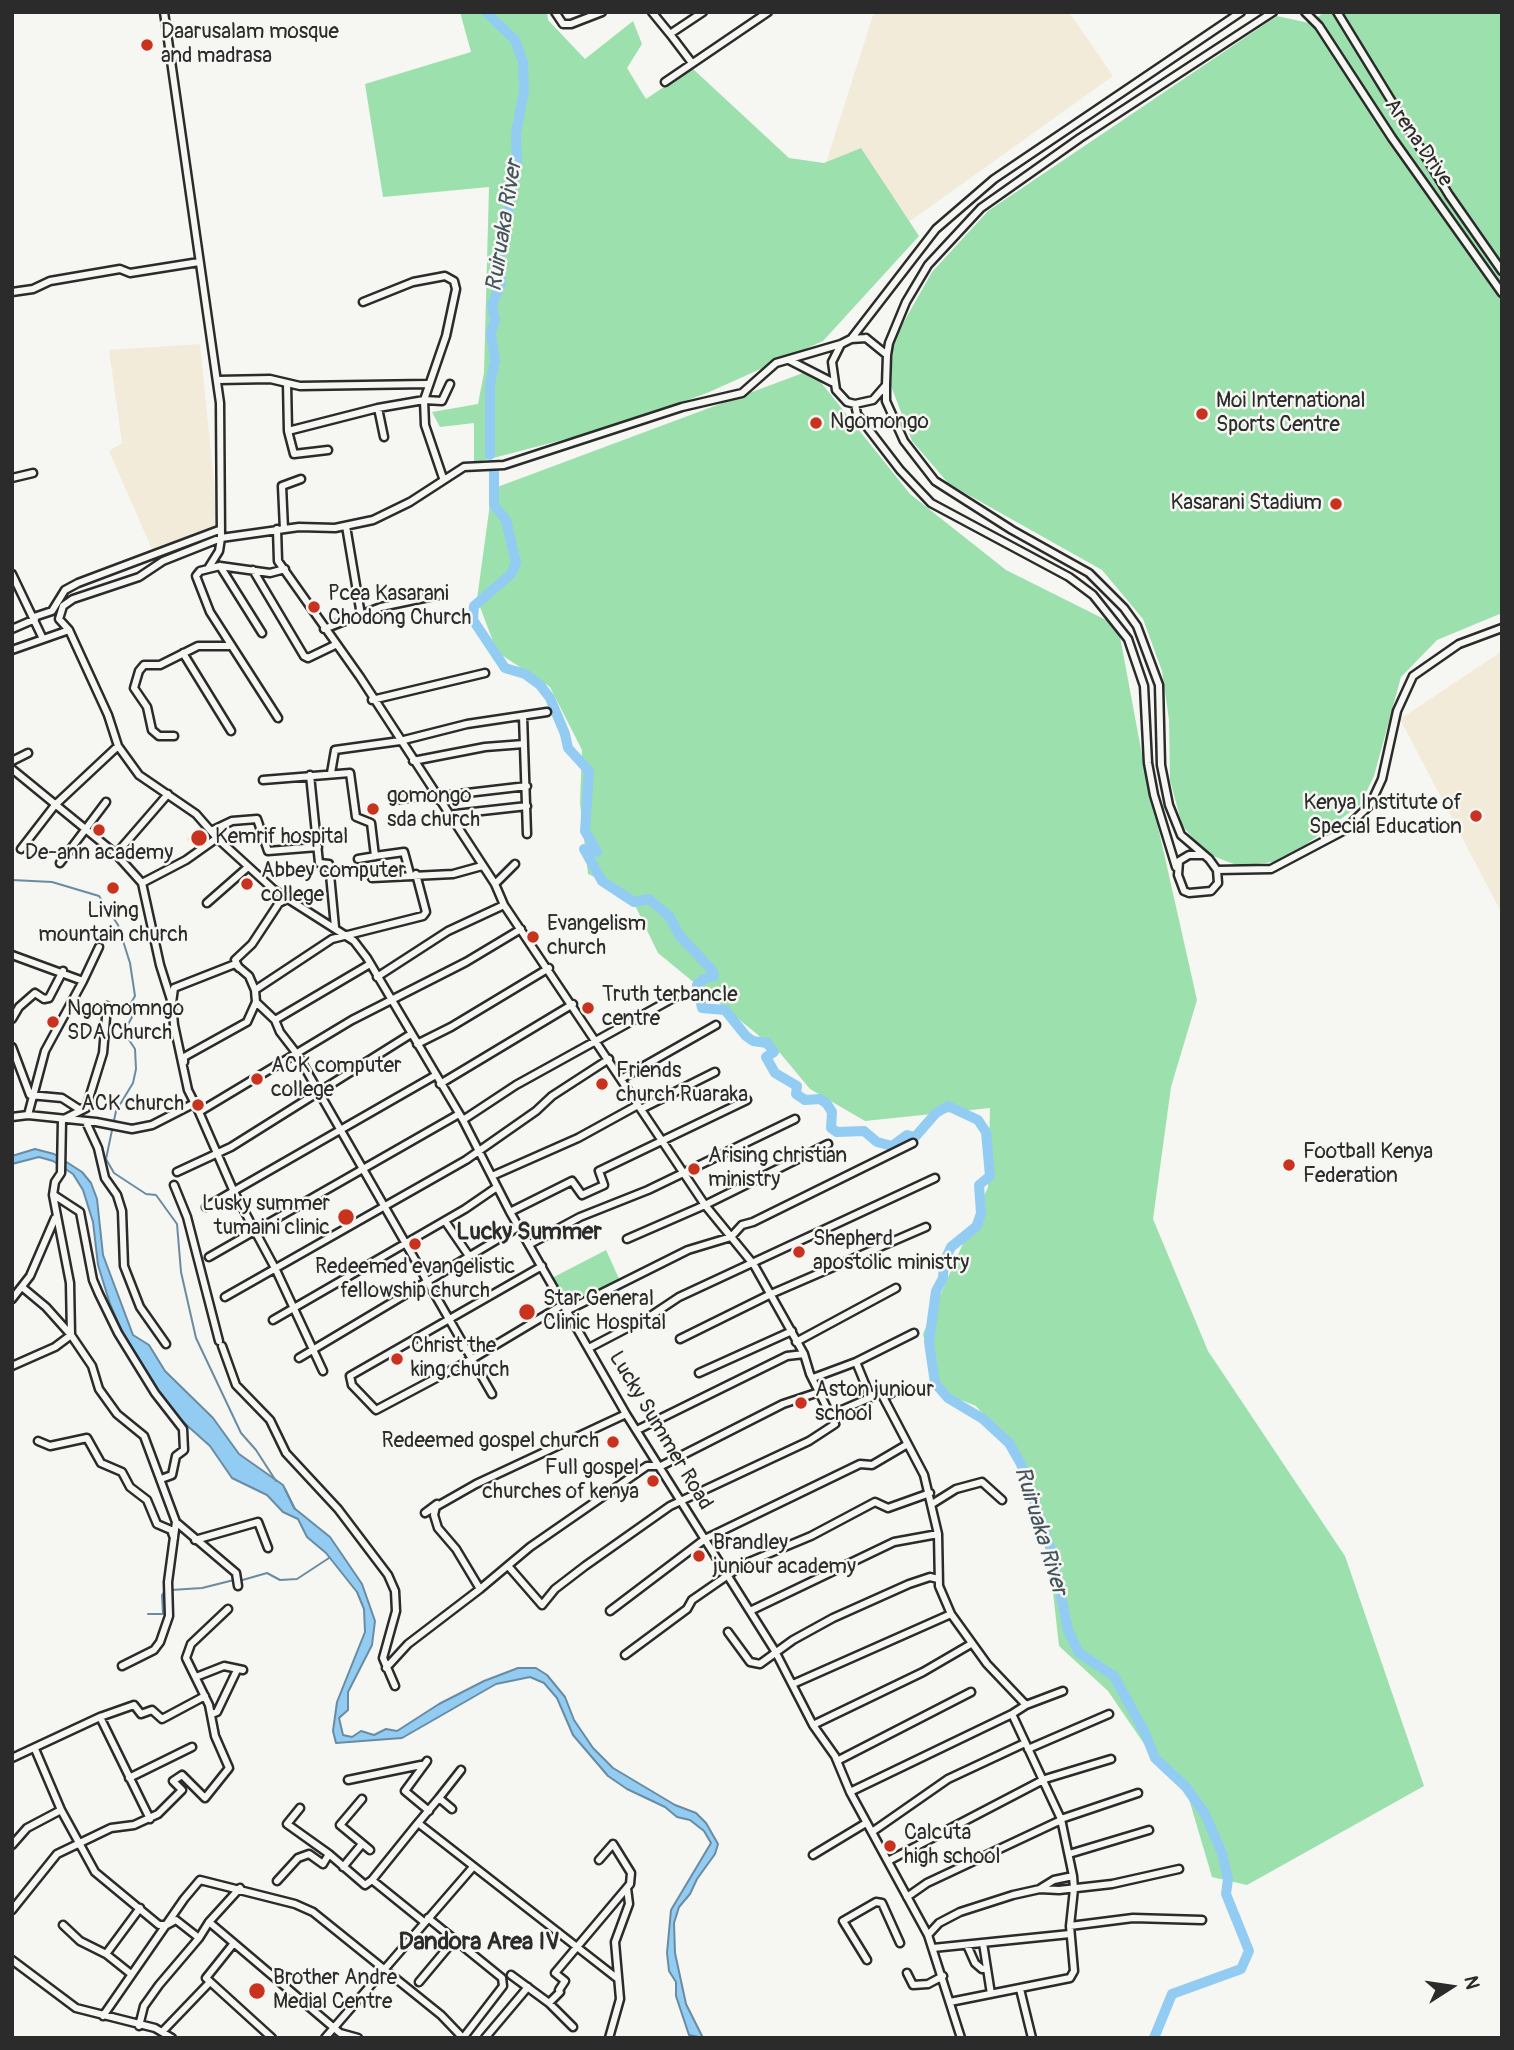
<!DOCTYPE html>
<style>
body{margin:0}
#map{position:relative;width:1514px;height:2050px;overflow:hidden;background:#f6f6f2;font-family:Pangolin,sans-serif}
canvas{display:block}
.frame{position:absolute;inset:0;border:14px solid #2b2b2b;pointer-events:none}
.north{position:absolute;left:1416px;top:1952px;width:70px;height:70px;-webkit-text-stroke:5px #f6f6f2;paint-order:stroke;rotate:78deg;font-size:19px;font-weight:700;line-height:28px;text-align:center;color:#2b2b2b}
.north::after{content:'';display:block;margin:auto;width:24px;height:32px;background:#2b2b2b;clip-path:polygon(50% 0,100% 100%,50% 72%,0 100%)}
</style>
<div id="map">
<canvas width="1514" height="2050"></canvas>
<div class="frame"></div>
<div class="north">N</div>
</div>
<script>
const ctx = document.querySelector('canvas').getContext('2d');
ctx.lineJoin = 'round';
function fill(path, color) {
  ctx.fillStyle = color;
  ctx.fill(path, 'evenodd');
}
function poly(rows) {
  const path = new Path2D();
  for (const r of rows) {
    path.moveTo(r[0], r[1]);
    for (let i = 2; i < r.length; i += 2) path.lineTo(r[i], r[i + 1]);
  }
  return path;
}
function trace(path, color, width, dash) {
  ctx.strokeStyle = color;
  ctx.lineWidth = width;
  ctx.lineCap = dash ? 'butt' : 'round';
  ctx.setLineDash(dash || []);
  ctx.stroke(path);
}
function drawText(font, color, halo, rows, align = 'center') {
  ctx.font = font + ' Pangolin,sans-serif';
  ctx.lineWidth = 5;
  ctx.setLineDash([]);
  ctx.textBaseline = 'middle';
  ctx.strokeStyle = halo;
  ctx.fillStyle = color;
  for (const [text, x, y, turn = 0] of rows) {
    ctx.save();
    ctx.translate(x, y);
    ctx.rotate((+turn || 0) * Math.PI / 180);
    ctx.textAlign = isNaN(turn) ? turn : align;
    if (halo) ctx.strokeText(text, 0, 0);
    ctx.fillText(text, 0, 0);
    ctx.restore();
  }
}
fill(poly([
 [874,12,1069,12,1113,76,846,267,811,210],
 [200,344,219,531,155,556,109,451,122,443,109,350],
 [1502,651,1502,914,1400,719],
 [200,826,212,837,197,851,186,839]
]), '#f3ebd9');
fill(poly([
 [460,12,547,12,548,20,585,59,633,21,642,44,627,68,646,99,692,68,789,158,824,163,861,148,919,236,823,341,707,393,612,427,474,463,474,423,440,427,432,412,478,404,484,373,489,187,383,197,365,84,471,52],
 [1325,12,1502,12,1502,613,1437,640,1401,677,1374,776,1360,805,1305,845,1273,862,1239,866,1205,853,1182,825,1170,780,1169,720,1162,671,1143,619,1102,570,949,484,912,441,891,386,893,341,932,272,988,211,1277,16,1309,23],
 [811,370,910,494,1006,570,1118,626,1143,760,1197,1000,1171,1087,1153,1219,1208,1351,1345,1556,1424,1786,1247,1885,1212,1877,1186,1789,1149,1751,1108,1691,1059,1646,1050,1565,1029,1472,976,1406,936,1390,923,1334,988,1187,990,1108,865,1121,810,1089,780,1053,658,953,629,893,588,874,580,803,582,750,550,687,497,652,477,599,492,489],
 [606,1250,621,1283,569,1309,552,1278]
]), '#9ce1ad');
const water = poly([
 [35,1149,54,1154,82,1172,91,1183,97,1199,103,1255,133,1335,149,1345,165,1371,213,1418,239,1454,283,1485,294,1508,330,1537,362,1584,375,1621,372,1645,348,1692,348,1710,339,1718,343,1735,352,1737,361,1731,374,1735,386,1729,397,1731,439,1704,484,1681,518,1668,536,1668,547,1675,565,1697,574,1720,593,1748,613,1768,675,1805,696,1813,706,1823,718,1844,715,1854,697,1879,690,1894,679,1907,674,1923,675,1953,686,2004,703,2038,689,2035,676,1996,676,1982,669,1971,667,1953,671,1910,711,1843,704,1831,690,1820,677,1817,665,1807,627,1789,608,1776,573,1735,557,1698,544,1683,530,1677,496,1684,402,1738,336,1743,333,1731,337,1702,365,1632,364,1609,357,1592,326,1553,307,1537,298,1519,283,1512,267,1495,232,1478,210,1446,181,1420,150,1380,124,1336,110,1304,98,1265,93,1222,83,1190,73,1174,53,1161,39,1157,12,1164,12,1156,35,1149]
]);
fill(water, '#93ccf2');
trace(water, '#698ca2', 2);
trace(poly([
 [12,880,52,882,99,896,118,925,130,963,135,996,131,1003,134,1006,132,1017,124,1032,135,1049,136,1069,133,1083,116,1111,106,1159,114,1173,146,1194,156,1195,177,1224,181,1272,196,1338,241,1433,256,1450,276,1481],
 [285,1489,295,1509],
 [239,1581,267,1573,280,1580,297,1579,329,1558],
 [171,1590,202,1588,234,1580],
 [148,1614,163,1614,162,1595,165,1591]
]), '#698ca2', 2);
trace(poly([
 [486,12,515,40,523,62,524,91,516,133,517,165,499,258,501,283,492,305,495,320,491,333,495,360,490,385,490,455],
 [494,470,494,505,506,520,516,563,511,574,474,606,473,620,505,668,525,674,540,685,550,698,565,734,568,748,589,771,585,831,597,852,584,849,602,881,634,902,649,899,669,916,679,935,713,971,714,976,703,979,697,985,702,1008,725,1010,746,1036,753,1041,767,1043,774,1052,766,1057,775,1073,797,1086,796,1094,805,1100,820,1099,827,1104,832,1112,831,1128,837,1132,864,1131,877,1142,892,1146,907,1135,915,1137,936,1113,948,1106,978,1120,986,1132,990,1176,979,1185,981,1213,977,1226,951,1247,944,1262,943,1278,936,1291,929,1342,935,1383,948,1398,983,1419,1009,1443,1021,1464,1053,1556,1068,1630,1079,1653,1114,1676,1145,1733,1155,1758,1186,1787,1205,1814,1222,1853,1228,1879,1226,1894,1249,1951,1241,1969,1172,1994,1154,2038]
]), '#93ccf2', 10);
const minor = poly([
 [164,12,220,403,221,538,219,551,209,567],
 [555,12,563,24,571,24,602,12],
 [652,12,670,34,703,12],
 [1305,12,1319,26,1392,138,1502,293],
 [1337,12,1449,195,1502,271],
 [670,34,692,63],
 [665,82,768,12],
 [12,292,33,289,50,281,120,269,130,273,199,262],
 [363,302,413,282,445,276,454,281,456,289,446,336,424,400,425,425,443,478],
 [866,338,887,355,886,385,873,400,855,404,847,402,836,390,832,362,841,344,851,339,866,338],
 [851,339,936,229,994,179,1241,12],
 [841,344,776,363,742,393,682,407,504,465,464,467,410,502,373,520,335,528,299,527,221,538,163,561,139,577,73,599,63,606,59,619,69,630,108,715,118,746,139,775,196,814,217,838,274,890,354,941,367,958,463,1120,510,1212,626,1414,775,1651,813,1725,835,1756,850,1792,928,1935,961,2038],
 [887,355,889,343,906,302,928,265,981,208,1080,138,1273,12],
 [789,360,832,382],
 [218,380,270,379,300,386,427,384],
 [287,383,288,431,378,408,424,400,442,401,450,384],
 [886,385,886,401,904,441,935,481,1012,530,1089,573,1124,608,1137,626,1159,685,1161,765,1169,805,1181,835,1209,859,1217,870,1218,883,1211,891,1189,893,1184,891,1178,875,1179,861,1189,855,1204,855],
 [855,404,857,414,900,470,931,503,1069,577,1093,595,1128,639,1144,686,1148,763,1154,795,1176,867],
 [378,408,384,437],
 [288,431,294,454,328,450],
 [12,478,33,473],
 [346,526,361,615],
 [277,529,278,561,360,677,495,884,504,905,705,1205,754,1265,804,1354,810,1374,835,1424,809,1441,670,1506,585,1566,555,1589,542,1605,509,1567],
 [284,529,282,486,301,479],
 [220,566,262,633],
 [253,570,304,656,308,658,335,645],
 [12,574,43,639],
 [34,617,52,611,65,590,78,583,219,530],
 [12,629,35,619],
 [324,629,381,607,443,594],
 [12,650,69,630],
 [183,653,231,731],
 [372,700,485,673],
 [523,716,527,834],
 [278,718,210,612,196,576,200,571,220,566,270,573,285,569],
 [174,736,159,736,152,730,147,707,134,688,139,671,144,665,160,665,198,646,230,646],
 [12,761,28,753],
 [413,761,485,747,524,744],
 [12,769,116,854,142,883,160,965,172,1003,174,1025,188,1090,199,1112,352,1020,466,962,521,929],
 [331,773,335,750,400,741,467,724,547,712],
 [310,775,319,863,329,864,335,927],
 [263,780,350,773,356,817,371,823,375,856,404,852,410,874],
 [394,800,435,794],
 [439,800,450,795,527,786],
 [455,814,527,806],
 [211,831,232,821,257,819,268,851,318,847],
 [21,849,55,805,118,746],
 [116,854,168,794],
 [358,859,376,856],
 [60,863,106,802],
 [1217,870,1271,869,1343,831,1370,805,1382,779,1397,711,1413,676,1459,644,1502,628],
 [372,878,453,874,482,866],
 [142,883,186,860,217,838],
 [495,884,515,864],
 [285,900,279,903,252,944,235,960,239,968,235,964,249,976,255,990,256,1002,275,1020,280,1032,297,1054,492,1394],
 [207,903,248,867],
 [12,955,83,981,45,1051,28,1115],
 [377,977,448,931,504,905],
 [83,981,99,947],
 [255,990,332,939,423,916,426,912,416,874],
 [172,1003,174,988,235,964],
 [12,1019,19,1007,35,993,44,999,49,998,63,971],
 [275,1020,370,964],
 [417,1044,451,1027,549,968],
 [12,1047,30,1095,62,1098,79,1109,86,1108,62,1120,61,1173,55,1182,53,1195,70,1283,71,1335,92,1366,99,1389,117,1414,144,1436,176,1522,168,1582,169,1616,160,1642,154,1650,122,1666],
 [184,1062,184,1057,247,1022,256,1002],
 [621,1079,716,1025],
 [440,1084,573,1004],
 [86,1108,103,1053,107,1006],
 [641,1109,715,1072],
 [199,1112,234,1192,276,1270,323,1371],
 [12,1117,28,1115,96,1122,132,1129,152,1125,193,1104],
 [463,1120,516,1085,677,996],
 [86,1122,98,1148,105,1178,117,1195,122,1211,124,1266,140,1307,166,1344],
 [177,1172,231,1147,411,1034],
 [492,1176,578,1138,638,1105],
 [174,1185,187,1217,219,1341],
 [54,1195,80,1212,93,1280,99,1294,118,1333,155,1393,183,1429,184,1450,176,1456,172,1475,161,1479],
 [705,1205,828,1144],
 [206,1207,436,1075],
 [510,1212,572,1181,582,1195,604,1185,599,1171,747,1100],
 [445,1221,469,1256],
 [627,1239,705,1205],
 [530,1244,580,1217,648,1190,795,1119],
 [209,1257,459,1114],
 [542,1266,350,1376,352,1385,376,1410,472,1359,564,1304],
 [225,1297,466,1160,536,1111,552,1096,609,1059],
 [12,1299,30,1276,55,1218],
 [568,1310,688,1250,731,1237,742,1225,753,1222,913,1143],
 [273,1320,465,1209,497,1187],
 [680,1339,771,1294,926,1227],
 [796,1342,896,1288],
 [222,1346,236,1385,270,1420,286,1453,338,1509,388,1575,395,1591,396,1611,383,1658,395,1686],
 [589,1348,652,1315,679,1297,935,1178],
 [299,1358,520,1226],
 [856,1362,870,1396,881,1393,924,1475,938,1534,939,1586,951,1614,987,1664,1026,1705,1012,1714,1061,1819,1073,1876,1074,1889,1070,1926,1074,1971,1070,1978,950,2002],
 [12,1366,55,1347,71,1335,46,1307,22,1287],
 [699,1373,792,1331],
 [813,1378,856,1362,914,1333],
 [830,1415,881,1393,888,1395,899,1389],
 [637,1430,787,1356,804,1354],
 [38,1441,50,1446,87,1438,101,1463,122,1472,130,1487,147,1500,157,1524,171,1530,174,1538],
 [437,1504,425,1513,476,1484,626,1414],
 [932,1504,956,1489,982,1482,1002,1500],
 [176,1522,236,1573,238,1586],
 [195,1540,258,1522,268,1548],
 [480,1589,530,1547,647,1466,661,1466,783,1404,819,1392],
 [610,1611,705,1539,860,1464,872,1465,906,1445],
 [750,1611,894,1542,938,1534],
 [728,1632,750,1662,760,1664,793,1640,833,1618,909,1584,930,1577,938,1579],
 [625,1655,687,1609,692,1600,744,1564,811,1536,875,1502,888,1508,930,1493],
 [386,1668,408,1644,480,1589,456,1549,438,1528,434,1515,436,1506],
 [196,1677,224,1666,243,1670],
 [793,1684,951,1614],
 [1026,1705,1063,1691],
 [212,1714,217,1712,237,1670],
 [100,1717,150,1819],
 [813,1725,923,1672,971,1644],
 [35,1749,61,1810,95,1872,159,1925,167,1925,176,1920,199,1938],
 [1028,1749,1109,1714],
 [12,1758,100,1717,134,1705,141,1714,152,1710,162,1719,205,1696],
 [427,1761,405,1791,429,1811],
 [837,1761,971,1692],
 [129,1778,192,1747],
 [348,1780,421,1765],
 [850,1792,1012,1714],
 [439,1798,461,1770],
 [362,1799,340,1825,370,1850],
 [300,1808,287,1824,329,1854],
 [1061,1819,1138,1793],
 [418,1823,439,1798,452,1809],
 [872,1832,948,1779,1025,1743],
 [12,1845,27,1828,61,1810],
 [1069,1854,1149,1830],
 [813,1855,866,1823],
 [888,1861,1045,1779,1111,1759],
 [343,1867,362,1844],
 [372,1880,418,1823,618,1979],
 [277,1881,298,1858,309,1854,323,1864,329,1854,365,1885,372,1880,424,1922],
 [1041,1888,1054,1880,1073,1876],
 [907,1897,927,1883,1059,1821],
 [12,1910,57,1854,111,1828,134,1825,158,1814,182,1790,173,1781,182,1775,205,1798,229,1768,215,1736,209,1705,186,1658,191,1644,228,1609],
 [428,1918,502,1978,503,1986,463,2038],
 [209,1922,340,2033,358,2038],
 [63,1925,80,1941,106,1954,131,1974],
 [1070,1926,1133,1918,1202,1920],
 [928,1935,939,1923,960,1912,1013,1895,1040,1889,1059,1890,1112,1884,1179,1869],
 [234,1943,206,1978,272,2038],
 [983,1943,991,1994],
 [967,1945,975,1963,982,1969,987,1969],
 [933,1948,1070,1934],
 [106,1954,140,1908],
 [12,1960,76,2008,155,2028,172,2038],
 [867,1960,843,1921,876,1902,882,1903,900,1943],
 [907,1973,913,1985,928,1984,943,1976],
 [511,1975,549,2003,560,1992,559,1990,565,1981,555,1973,630,1884,631,1873,613,1844,599,1860],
 [419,1982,455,1939],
 [1020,1989,1032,2038],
 [549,2003,573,2027],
 [103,2016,184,1899,200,1880,295,1904,313,1912,441,2015,463,2038],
 [139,2026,144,2006,159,1985,199,1938,209,1922,240,1888],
 [162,2032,210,1982],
 [325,2038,473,1867],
 [485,2038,528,1987],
 [609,2038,620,1999,615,1942,629,1904,627,1888]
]);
trace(minor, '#2b2b2b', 11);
trace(minor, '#f6f6f2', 6);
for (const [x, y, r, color] of [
 [147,45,7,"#c8321e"],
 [1202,414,7,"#c8321e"],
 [816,423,7,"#c8321e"],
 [1336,504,7,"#c8321e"],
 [314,607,7,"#c8321e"],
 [373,809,7,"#c8321e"],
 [1476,816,7,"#c8321e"],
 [99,830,7,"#c8321e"],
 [199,838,9,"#c8321e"],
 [247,884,7,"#c8321e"],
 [113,888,7,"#c8321e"],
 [533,937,7,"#c8321e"],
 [588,1008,7,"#c8321e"],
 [53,1022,7,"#c8321e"],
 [257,1079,7,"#c8321e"],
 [602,1084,7,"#c8321e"],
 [198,1105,7,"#c8321e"],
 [1289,1165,7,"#c8321e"],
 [694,1169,7,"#c8321e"],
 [346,1217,9,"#c8321e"],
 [415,1244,7,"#c8321e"],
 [799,1252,7,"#c8321e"],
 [527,1312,9,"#c8321e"],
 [397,1359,7,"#c8321e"],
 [801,1403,7,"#c8321e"],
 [613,1442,7,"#c8321e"],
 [653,1481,7,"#c8321e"],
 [699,1556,7,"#c8321e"],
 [890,1846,7,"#c8321e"],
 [257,1991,9,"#c8321e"]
]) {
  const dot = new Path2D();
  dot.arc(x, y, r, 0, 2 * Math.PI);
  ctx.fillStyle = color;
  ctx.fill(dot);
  trace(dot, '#f6f6f2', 2.5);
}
drawText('21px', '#2b2b2b', '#f6f6f2', [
 ["Daarusalam mosque",161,33],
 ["and madrasa",161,57],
 ["Moi International",1216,402],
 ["Sports Centre",1216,426],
 ["Ngomongo",830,423],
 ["Kasarani Stadium",1322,504,"right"],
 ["Pcea Kasarani",328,595],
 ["Chodong Church",328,619],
 ["gomongo",387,797],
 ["sda church",387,821],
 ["Kenya Institute of",1462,804,"right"],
 ["Special Education",1462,828,"right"],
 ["Kemrif hospital",215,838],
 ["De-ann academy",99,854,"center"],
 ["Abbey computer",261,872],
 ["college",261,896],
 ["Living",113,912,"center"],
 ["mountain church",113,936,"center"],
 ["Evangelism",547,925],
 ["church",547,949],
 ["Truth terbancle",602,996],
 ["centre",602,1020],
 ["Ngomomngo",67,1010],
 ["SDA Church",67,1034],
 ["ACK computer",271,1067],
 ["college",271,1091],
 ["Friends",616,1072],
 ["church Ruaraka",616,1096],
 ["ACK church",184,1105,"right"],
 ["Football Kenya",1303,1153],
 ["Federation",1303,1177],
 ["Arising christian",708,1157],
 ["ministry",708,1181],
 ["Lusky summer",330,1205,"right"],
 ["tumaini clinic",330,1229,"right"],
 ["Shepherd",813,1240],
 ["apostolic ministry",813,1264],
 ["Redeemed evangelistic",415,1268,"center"],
 ["fellowship church",415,1292,"center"],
 ["Star General",543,1300],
 ["Clinic Hospital",543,1324],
 ["Christ the",411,1347],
 ["king church",411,1371],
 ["Aston juniour",815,1391],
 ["school",815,1415],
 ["Redeemed gospel church",599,1442,"right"],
 ["Full gospel",639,1469,"right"],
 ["churches of kenya",639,1493,"right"],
 ["Brandley",713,1544],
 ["juniour academy",713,1568],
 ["Calcuta",904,1834],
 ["high school",904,1858],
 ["Brother Andre",273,1979],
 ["Medial Centre",273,2003]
], 'left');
drawText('21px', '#2b2b2b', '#f6f6f2', [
 ["Arena Drive",1418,143,55],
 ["Lucky Summer Road",660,1431,59]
]);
drawText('italic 23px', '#45535d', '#f6f6f2', [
 ["Ruiruaka River",505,226,-81],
 ["Ruiruaka River",1040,1531,73]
]);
drawText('bold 23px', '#2b2b2b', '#f6f6f2', [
 ["Lucky Summer",529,1233]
]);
drawText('bold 24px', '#2b2b2b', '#f6f6f2', [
 ["Dandora Area IV",479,1943]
]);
</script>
